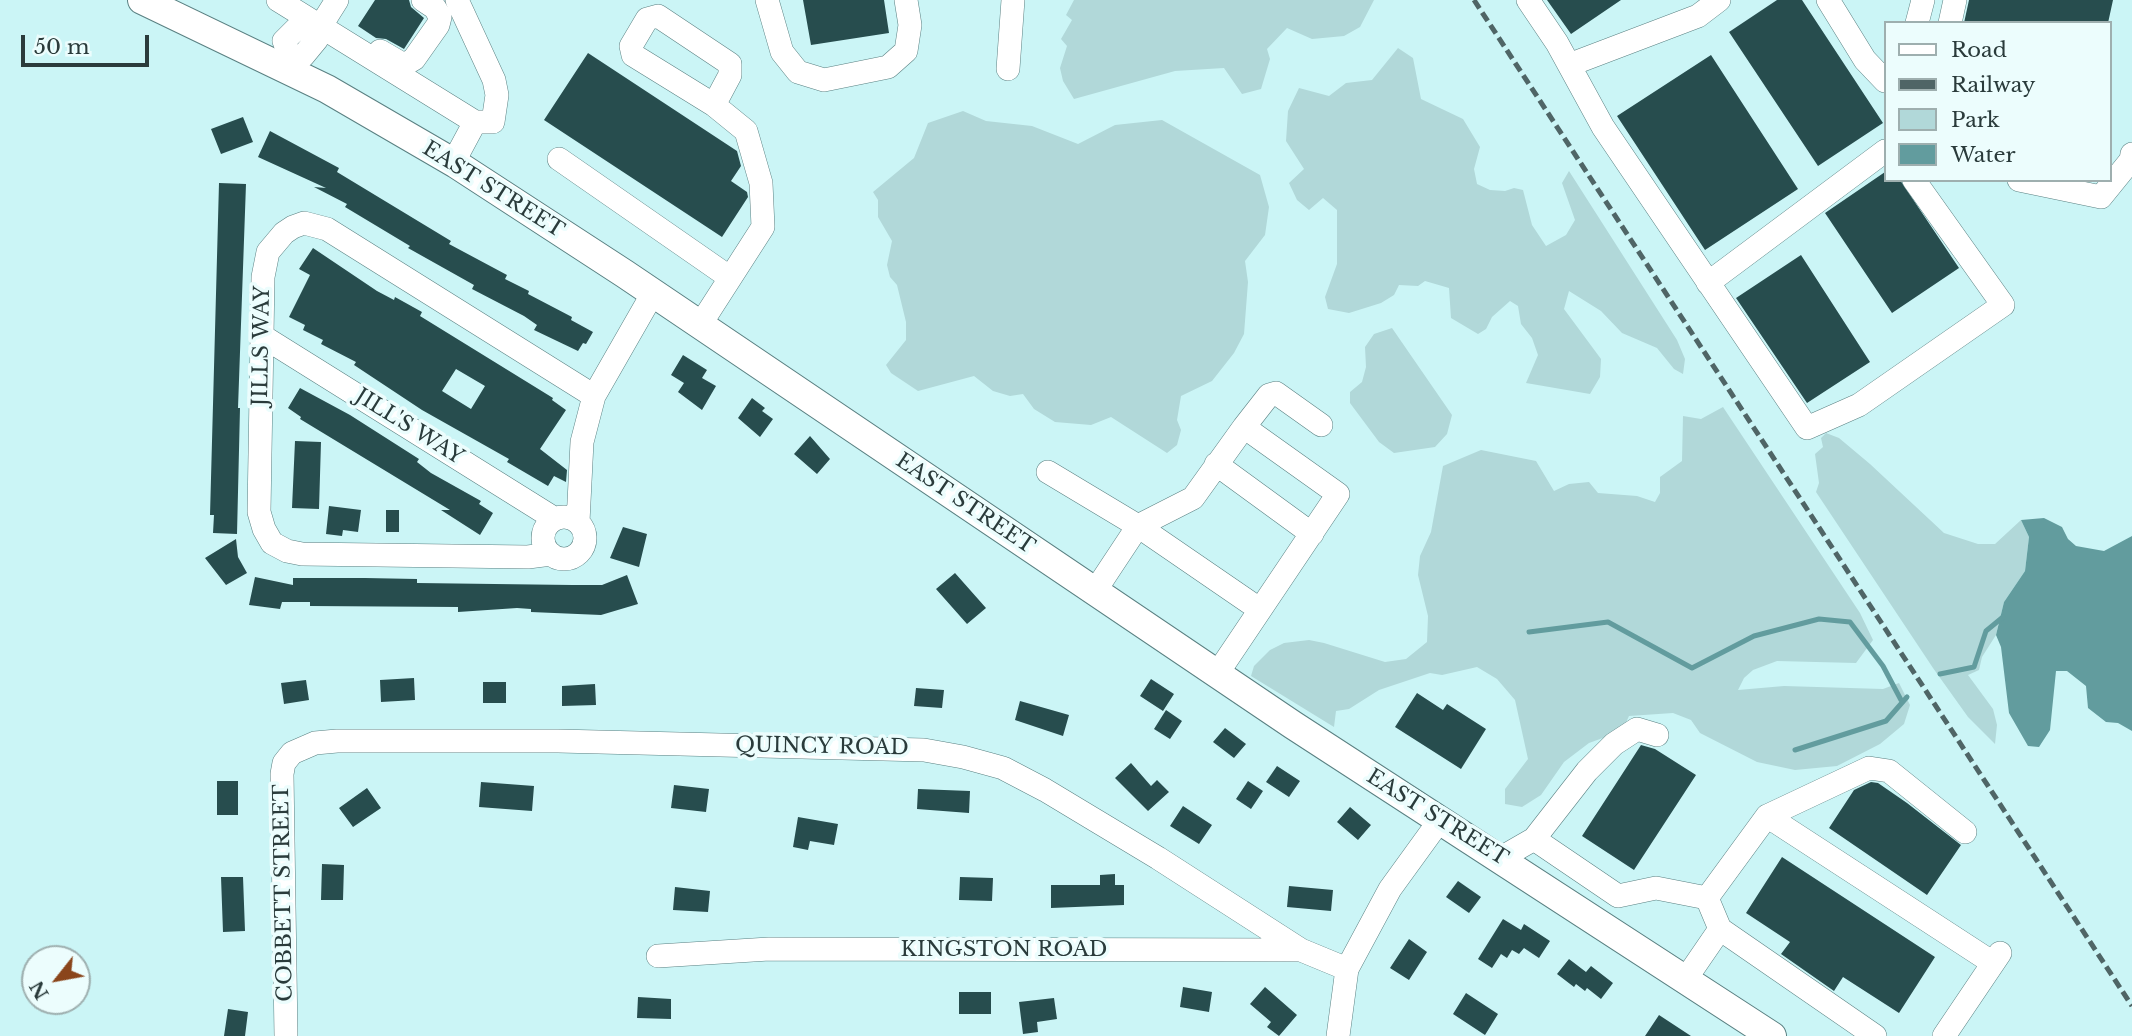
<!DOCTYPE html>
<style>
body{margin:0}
#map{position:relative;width:2132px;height:1036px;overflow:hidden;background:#cbf5f6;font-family:"Libre Baskerville",serif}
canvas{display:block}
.legend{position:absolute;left:1884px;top:21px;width:228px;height:161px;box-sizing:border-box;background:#ecfdfd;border:2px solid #9eafaf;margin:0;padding:9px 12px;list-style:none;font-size:21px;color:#2a3b3b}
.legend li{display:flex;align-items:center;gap:14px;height:35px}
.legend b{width:35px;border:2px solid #9eafaf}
.north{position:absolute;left:21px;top:945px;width:70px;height:70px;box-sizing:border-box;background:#ecfdfd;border:2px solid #9eafaf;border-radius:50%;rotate:239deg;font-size:19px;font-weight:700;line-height:28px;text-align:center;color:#2a3b3b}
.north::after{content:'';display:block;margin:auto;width:24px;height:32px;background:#8a451b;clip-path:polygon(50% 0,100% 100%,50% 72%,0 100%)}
.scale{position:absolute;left:21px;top:35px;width:128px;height:32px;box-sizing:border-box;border:4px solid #2a3b3b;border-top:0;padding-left:9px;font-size:21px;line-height:24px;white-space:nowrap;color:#2a3b3b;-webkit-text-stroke:5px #ecfdfd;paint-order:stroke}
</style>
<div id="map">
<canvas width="2132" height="1036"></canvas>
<ul class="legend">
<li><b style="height:9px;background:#fff"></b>Road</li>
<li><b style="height:9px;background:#4f6566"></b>Railway</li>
<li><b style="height:19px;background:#b1d8d9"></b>Park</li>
<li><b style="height:19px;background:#629c9e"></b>Water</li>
</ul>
<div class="north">N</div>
<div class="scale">50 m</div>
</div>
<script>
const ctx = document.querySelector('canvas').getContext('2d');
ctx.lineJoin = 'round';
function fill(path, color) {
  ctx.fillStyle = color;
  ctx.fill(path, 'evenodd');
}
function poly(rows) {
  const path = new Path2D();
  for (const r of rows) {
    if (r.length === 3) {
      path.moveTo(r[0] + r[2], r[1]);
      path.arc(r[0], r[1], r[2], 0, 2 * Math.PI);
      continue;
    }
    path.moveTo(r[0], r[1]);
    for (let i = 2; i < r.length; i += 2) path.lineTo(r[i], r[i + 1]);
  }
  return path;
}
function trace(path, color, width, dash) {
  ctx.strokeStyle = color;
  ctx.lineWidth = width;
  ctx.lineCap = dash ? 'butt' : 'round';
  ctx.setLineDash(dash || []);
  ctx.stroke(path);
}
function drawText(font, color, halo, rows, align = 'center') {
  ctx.font = font + ' "Libre Baskerville",serif';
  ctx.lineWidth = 7;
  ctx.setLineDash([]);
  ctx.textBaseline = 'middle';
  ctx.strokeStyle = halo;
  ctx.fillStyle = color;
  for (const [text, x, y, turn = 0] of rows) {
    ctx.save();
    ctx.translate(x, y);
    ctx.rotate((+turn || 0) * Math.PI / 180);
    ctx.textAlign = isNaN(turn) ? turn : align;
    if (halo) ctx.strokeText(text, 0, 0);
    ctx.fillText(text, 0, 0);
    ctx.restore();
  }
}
fill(poly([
 [1074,0,1374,0,1360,27,1344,36,1312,39,1287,28,1267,49,1270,59,1261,89,1242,94,1224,68,1175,71,1074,99,1063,81,1060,68,1067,46,1061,39,1072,20,1066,15],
 [1398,48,1413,58,1421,99,1463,119,1480,147,1474,169,1477,184,1490,190,1505,191,1514,188,1523,190,1532,225,1546,246,1566,235,1575,220,1562,183,1569,171,1677,340,1685,359,1683,374,1674,369,1657,348,1622,333,1601,311,1569,291,1564,309,1601,359,1600,377,1590,394,1526,383,1538,355,1532,338,1521,324,1518,306,1510,301,1492,317,1486,329,1478,334,1451,318,1449,288,1425,281,1418,286,1399,285,1394,295,1381,303,1349,313,1328,309,1325,297,1337,264,1337,210,1323,198,1309,210,1297,200,1289,183,1304,169,1286,141,1288,111,1299,88,1329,96,1346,83,1372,80],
 [963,111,986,121,1032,126,1078,144,1115,125,1162,120,1260,175,1269,207,1265,235,1245,261,1248,282,1244,334,1234,353,1212,381,1181,396,1177,420,1181,430,1177,445,1167,453,1111,417,1091,425,1055,422,1034,409,1023,394,1010,396,993,391,974,376,918,391,891,373,886,365,906,340,906,322,897,285,890,277,887,265,892,241,878,217,878,200,873,192,914,158,928,123],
 [1392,328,1452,415,1447,434,1435,447,1394,453,1379,442,1350,403,1350,392,1362,382,1366,367,1365,347,1374,334],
 [1723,407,1860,613,1873,640,1856,663,1777,661,1753,670,1744,678,1738,690,1784,686,1883,689,1899,683,1910,705,1904,724,1880,744,1837,766,1795,770,1757,762,1700,733,1691,720,1673,713,1629,716,1622,731,1589,743,1564,762,1541,795,1522,807,1505,804,1505,789,1528,759,1515,700,1497,679,1477,667,1442,675,1430,673,1379,690,1349,709,1336,711,1334,727,1251,676,1254,666,1270,650,1284,643,1309,640,1324,643,1385,662,1406,659,1427,642,1428,616,1418,575,1420,556,1431,532,1443,466,1481,450,1536,461,1554,491,1569,484,1589,482,1598,493,1637,496,1655,502,1660,493,1660,477,1682,461,1683,416,1701,419],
 [1826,433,1839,438,1870,464,1944,533,1978,544,1995,544,2021,520,2029,537,2025,571,2004,602,1996,635,1982,657,1979,670,1968,675,1993,709,1997,725,1995,744,1968,717,1933,668,1816,492,1819,483,1815,454,1823,447,1821,438]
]), '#b1d8d9');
fill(poly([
 [2044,518,2062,527,2068,539,2076,546,2104,551,2132,536,2132,731,2118,723,2106,722,2088,708,2086,686,2067,671,2056,671,2050,730,2039,747,2028,746,2009,713,2001,647,1996,635,2004,602,2025,571,2029,537,2021,520]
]), '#629c9e');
trace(poly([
 [1529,632,1608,622,1692,668,1754,636,1819,619,1850,622,1883,666,1901,700],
 [1940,674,1974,667,1986,631,2003,617],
 [1795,750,1886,721,1907,697]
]), '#629c9e', 5);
fill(poly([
 [375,0,409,0,411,7,424,18,404,49,386,39,376,38,358,26],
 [803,0,884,0,889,33,811,45],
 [1547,0,1621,0,1571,34],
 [1777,0,1802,0,1883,123,1818,166,1729,32],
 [1969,0,2113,0,2108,23,1964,23],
 [588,53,737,151,741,166,731,181,747,192,748,197,722,237,544,120],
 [1711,55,1798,189,1705,250,1617,116],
 [243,117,253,142,221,154,211,129],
 [270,131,339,168,337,172,451,241,449,244,507,275,505,279,529,291,528,294,572,317,571,320,593,332,586,344,583,343,578,351,534,330,537,325,524,316,472,289,474,285,408,248,410,246,345,207,347,204,314,187,326,188,258,157],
 [1885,172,1885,180,1900,180,1959,268,1892,313,1825,213],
 [219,183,246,184,238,408,240,408,237,534,213,533,214,515,210,515],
 [313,248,377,291,394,300,395,297,422,312,420,316,553,398,552,400,566,410,540,449,567,470,566,482,554,476,548,486,507,462,509,459,422,410,354,365,356,362,321,344,323,340,303,330,305,325,289,317,310,275,299,269],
 [456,369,485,386,471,409,442,391],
 [1801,255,1870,362,1807,403,1736,298],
 [683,355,707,370,702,378,716,386,702,410,678,392,684,383,671,375],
 [300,388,350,415,419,459,417,462,431,473,481,501,479,504,493,513,480,535,441,510,450,510,300,419,301,417,288,408],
 [752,398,765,408,762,411,773,419,760,437,738,418],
 [810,436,830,459,817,474,794,454],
 [295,441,321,442,319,509,292,508],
 [329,506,361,510,358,532,343,530,342,536,326,534],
 [386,510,399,510,399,532,386,532],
 [623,527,647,534,639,567,610,558],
 [236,539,238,557,247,573,226,585,205,558],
 [955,573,986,608,967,624,936,589],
 [627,575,638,604,601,615,531,612,531,609,517,608,458,612,458,607,310,606,310,602,282,602,280,609,249,605,255,577,293,585,293,578,365,578,417,579,417,583,572,585,602,585],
 [414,678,415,700,381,702,380,680],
 [1151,679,1174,694,1163,711,1140,696],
 [306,680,309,700,284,704,281,683],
 [483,682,506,682,506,703,483,703],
 [595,684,596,705,562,706,562,686],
 [916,688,944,690,942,708,914,706],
 [1417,693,1443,710,1447,704,1486,729,1461,769,1395,727],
 [1020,701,1069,715,1063,736,1015,720],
 [1166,710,1182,721,1170,739,1154,729],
 [1225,728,1246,744,1234,758,1213,742],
 [1641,745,1655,749,1696,775,1634,870,1582,836],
 [1131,763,1151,786,1157,780,1169,792,1148,811,1115,778],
 [1277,766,1300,781,1289,797,1266,782],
 [217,781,238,781,238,815,217,815],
 [1248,781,1263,791,1251,809,1236,799],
 [481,782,534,786,532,811,479,807],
 [1871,782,1878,783,1907,803,1961,845,1927,895,1829,828,1854,790],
 [674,785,709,789,706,812,671,808],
 [367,788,381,808,353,827,339,808],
 [918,789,970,791,969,813,917,809],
 [1183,806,1212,825,1199,844,1170,826],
 [1350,807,1371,825,1358,840,1337,822],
 [798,817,838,824,834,845,810,841,808,850,793,847],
 [1782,857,1935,957,1899,1013,1843,977,1834,991,1781,954,1790,942,1746,913],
 [322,864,344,865,343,900,321,900],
 [1115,874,1115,885,1124,885,1124,905,1051,908,1051,885,1100,885,1100,875],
 [221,877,243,877,245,931,223,932],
 [960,877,993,878,992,901,959,900],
 [1458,881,1481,897,1469,913,1446,897],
 [1289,886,1333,890,1331,911,1287,907],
 [675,887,710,891,708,912,673,910],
 [1503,919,1521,930,1524,924,1550,941,1539,958,1524,948,1519,954,1512,950,1507,958,1501,954,1492,968,1478,959],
 [1409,939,1427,952,1409,980,1390,968],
 [1569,959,1586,972,1591,966,1613,983,1601,999,1587,988,1585,991,1576,984,1574,987,1557,974],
 [1183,987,1212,992,1209,1012,1180,1007],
 [1265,987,1297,1015,1279,1036,1267,1027,1271,1022,1250,1004],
 [959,992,991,992,991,1014,959,1014],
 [1466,993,1498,1014,1485,1035,1453,1014],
 [638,997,671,999,671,1019,637,1018],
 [1054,998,1057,1019,1037,1022,1038,1032,1023,1034,1019,1002],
 [228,1009,248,1012,245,1036,224,1036],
 [1659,1015,1691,1036,1645,1036]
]), '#274d4e');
const minor = poly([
 [278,0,475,122,453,163],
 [457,0,494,80,497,95,493,122,475,122],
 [767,0,782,52,798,72,824,80,888,67,906,51,910,25,906,0],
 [1528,0,1557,43,1603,127,1807,428,1859,405,2003,305,1914,180],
 [1828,0,1865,60,1885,81],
 [1917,23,1923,0],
 [1950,23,1955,0],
 [380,51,404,65,414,59,438,25,440,17,435,8,423,0],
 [289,55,284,41,298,27,320,27],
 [279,65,289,55,303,56,317,39,320,27,337,0],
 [1569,65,1698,16,1719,0],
 [1008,69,1013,0],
 [559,159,729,277],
 [2019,180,2101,197,2131,160,2132,154],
 [1708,283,1885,151],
 [700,325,763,227,761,183,746,131,714,105,633,55,631,46,647,19,658,16,730,64,730,75,714,105],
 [262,336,555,519],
 [1244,427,1269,395,1276,393,1321,425],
 [1216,464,1312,534],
 [1048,472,1138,526,1259,609],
 [564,538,21],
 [578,522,582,442,594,396,653,293],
 [551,554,528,557,302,554,287,551,272,543,264,529,259,512,263,277,268,252,284,233,293,227,304,223,327,229,594,396],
 [1095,591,1138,526,1193,498,1244,427,1338,494,1217,674],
 [1767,816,1869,768,1889,771,1965,832],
 [1534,839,1587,771,1614,744,1637,729,1657,735],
 [1501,858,1534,839,1618,896,1656,888,1707,898],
 [1720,929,1707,898,1767,816,1993,963],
 [658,956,769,949,1301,950,1347,969],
 [1685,980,1720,929,1875,1036],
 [286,1036,282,774,284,763,292,753,315,743,337,741,558,741,924,750,963,757,1003,768,1045,790,1158,858,1301,950],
 [1338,1036,1347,969,1390,889,1440,820],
 [1944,1036,2000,953]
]);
const major = poly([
 [142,0,327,89,456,164,625,274,1293,725,1772,1036]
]);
trace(minor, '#5a8082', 24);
trace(major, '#5a8082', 30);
trace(minor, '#fff', 23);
trace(major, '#fff', 28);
trace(poly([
 [1474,0,2132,1006]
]), '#4f6566', 5, [10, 5]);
drawText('21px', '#2a3b3b', '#ecfdfd', [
 ["EAST STREET",493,190,32],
 ["JILLS WAY",262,346,-89],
 ["JILL'S WAY",409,427,32],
 ["EAST STREET",965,504,34],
 ["QUINCY ROAD",822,747,1],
 ["EAST STREET",1437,818,32],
 ["COBBETT STREET",284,893,-91],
 ["KINGSTON ROAD",1004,950]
]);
</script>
